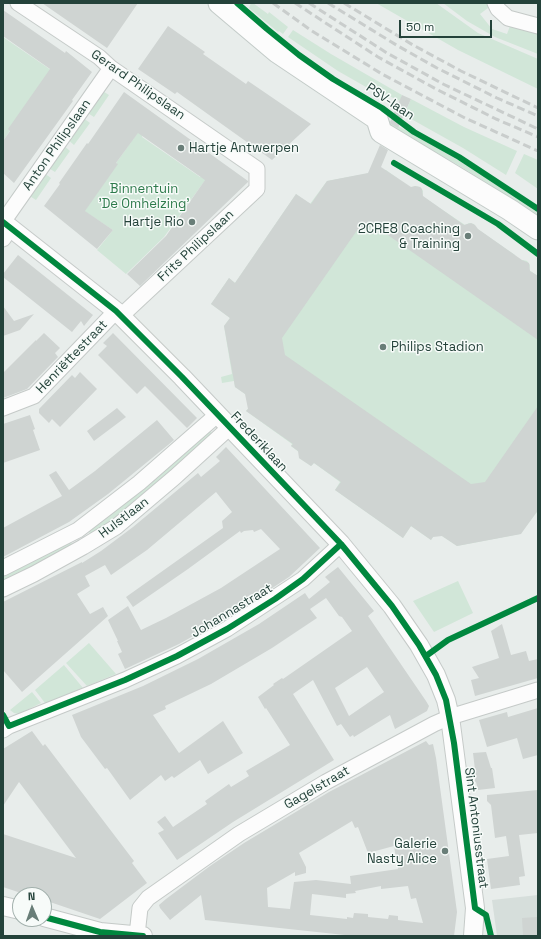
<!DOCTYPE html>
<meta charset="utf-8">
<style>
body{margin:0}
#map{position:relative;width:541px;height:939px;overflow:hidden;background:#e8edeb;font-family:"Space Grotesk",sans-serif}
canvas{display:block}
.frame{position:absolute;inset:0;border:4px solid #24423a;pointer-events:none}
.north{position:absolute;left:12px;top:887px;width:40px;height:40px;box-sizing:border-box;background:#f7fbf9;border:1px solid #a3b1ad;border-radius:50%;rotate:358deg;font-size:11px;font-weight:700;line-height:16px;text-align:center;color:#24423a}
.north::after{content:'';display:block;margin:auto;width:14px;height:18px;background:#697e78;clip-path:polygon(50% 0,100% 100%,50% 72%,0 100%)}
.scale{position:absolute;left:399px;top:20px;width:93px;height:18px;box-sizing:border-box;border:2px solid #24423a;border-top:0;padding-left:5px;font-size:12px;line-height:14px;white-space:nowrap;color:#24423a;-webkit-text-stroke:3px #f7fbf9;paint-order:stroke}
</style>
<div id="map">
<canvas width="541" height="939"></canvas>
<div class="frame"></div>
<div class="north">N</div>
<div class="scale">50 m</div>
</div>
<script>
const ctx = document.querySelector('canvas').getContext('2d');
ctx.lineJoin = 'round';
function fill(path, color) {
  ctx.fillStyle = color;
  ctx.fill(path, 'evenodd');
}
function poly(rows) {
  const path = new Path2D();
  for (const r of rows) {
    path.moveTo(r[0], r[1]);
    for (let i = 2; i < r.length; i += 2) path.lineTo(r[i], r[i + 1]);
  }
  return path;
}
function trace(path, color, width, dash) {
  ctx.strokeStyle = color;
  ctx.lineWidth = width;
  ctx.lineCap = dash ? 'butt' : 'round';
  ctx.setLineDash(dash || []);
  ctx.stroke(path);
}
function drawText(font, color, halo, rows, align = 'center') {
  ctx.font = font + ' "Space Grotesk",sans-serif';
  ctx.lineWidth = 3;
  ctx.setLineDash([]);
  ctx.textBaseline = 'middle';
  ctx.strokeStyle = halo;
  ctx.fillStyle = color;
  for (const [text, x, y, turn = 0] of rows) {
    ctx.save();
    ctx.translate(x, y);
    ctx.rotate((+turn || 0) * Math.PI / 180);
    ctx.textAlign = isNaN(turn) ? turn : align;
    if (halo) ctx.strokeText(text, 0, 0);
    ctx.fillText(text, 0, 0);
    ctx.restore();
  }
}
fill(poly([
 [538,895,538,936,497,936,492,900]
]), '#d6dedb');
fill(poly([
 [251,3,253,3,268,14,269,12,288,27,283,34,279,31,278,32,249,8],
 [376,3,436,3,478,33,538,59,538,89,458,50],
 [443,3,487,3,488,8,480,14,492,29,507,34,510,26,538,31,538,54,495,37,467,21],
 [293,30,331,54,402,95,400,101,389,96,386,101,380,95,338,71,288,37],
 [3,37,51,70,3,141,4,124,3,123],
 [101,90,109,95,94,117,86,112],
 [411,99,464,127,517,151,506,175,463,148,404,115],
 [82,117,90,123,74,145,67,139],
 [382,117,455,158,490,180,538,213,538,218,492,186,458,165,380,121],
 [139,131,143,134,142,137,200,177,202,176,206,179,164,237,126,274,97,250,113,230,84,211,117,164,116,163],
 [63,145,70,151,55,172,47,167],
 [524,154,538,160,538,189,515,173],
 [386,170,411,188,415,186,420,187,423,191,422,196,465,225,469,223,474,224,476,228,515,255,513,259,520,261,523,260,527,261,530,265,529,270,538,276,538,511,520,534,457,546,442,536,435,534,431,540,411,526,403,538,335,490,340,482,314,463,311,466,299,458,300,453,291,446,292,444,246,411,250,406,248,396,235,387,234,381,222,383,221,377,232,374,224,326,230,318,211,304,229,278,235,283,296,194,310,204,327,181],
 [44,173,51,178,36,200,28,195],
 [208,429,215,437,115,521,90,534,88,529],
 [65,541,71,542,72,545,3,585,3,573],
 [458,581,473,613,434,632,413,601],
 [89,643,116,674,87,686,66,663],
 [64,665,83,688,45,703,35,690],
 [32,692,41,703,19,714,14,713,10,710]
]), '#d1e6d8');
fill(poly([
 [42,3,138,3,107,48],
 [3,10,65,53,66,51,92,72,72,100,73,101,14,183,3,173,3,141,10,131,8,129,50,69,3,36],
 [168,26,205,52,203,54,246,84,248,81,311,124,272,160,177,92,175,94,138,69],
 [124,92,248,181,248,182,140,286,127,274,166,236,205,180,138,133,116,163,118,164,85,211,113,230,97,249,44,206,60,184,59,183,87,143,88,144],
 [402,95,411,99,398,128,391,124,390,122],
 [380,145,388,150,381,167,411,187,415,186,420,187,422,189,423,196,464,225,471,223,475,225,478,229,522,260,529,263,530,271,538,276,538,340,375,226,358,229,282,338,285,355,471,484,485,482,538,406,538,510,521,534,457,546,442,536,433,537,431,540,411,526,403,538,335,490,341,482,314,463,311,466,299,458,298,451,291,446,293,444,246,411,248,409,245,394,235,387,224,326,230,318,211,304,229,278,235,283,296,194,311,204,327,181,368,173],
 [18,255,93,315,84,326,81,321,72,332,3,277,3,274],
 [3,306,14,321,34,314,20,330,3,336],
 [44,333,60,348,55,353,58,357,27,389,3,398,3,373,36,340,36,341],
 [113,333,197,418,187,428,145,386,137,394,98,355,107,346,103,343],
 [80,372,97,389,60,427,52,419,49,423,39,413,39,409,72,375,75,378],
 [117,408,126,417,94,441,87,431],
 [30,415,35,429,33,430,40,450,3,463,3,424],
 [157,420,174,440,168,445,108,494,69,522,3,557,3,528,62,496,49,475,56,471,69,490,95,471],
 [226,447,320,548,289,577,236,612,179,644,125,669,118,654,122,652,117,641,118,641,108,620,128,606,141,630,166,618,221,588,280,549,261,529,254,532,253,530,244,531,241,533,240,531,188,569,133,607,126,597,223,528,222,521,232,512,216,492,147,550,111,575,105,565,85,576,90,586,77,594,90,614,103,607,108,616,22,692,3,670,3,602,82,562,82,563,101,551,133,527,198,473,201,477,220,461,216,457],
 [338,567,374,611,368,616,426,701,429,706,427,711,395,729,390,715,354,737,353,735,350,737,341,724,337,726,313,680,293,694,334,760,233,822,177,860,158,833,164,830,157,822,165,816,173,827,207,804,205,801,229,784,231,787,249,776,246,771,290,745,266,708,265,709,258,697,274,685,273,684,282,678,283,679,352,631,342,617,339,616,326,598,310,609,317,618,272,648,211,684,165,706,166,709,153,715,179,753,223,721,243,753,208,774,200,760,174,778,172,776,165,781,161,775,130,800,107,768,105,769,81,737,72,715,143,686,198,659,259,624,305,593,309,599,330,582,325,577],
 [367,667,384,692,349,716,335,688],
 [502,624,511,655,526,651,529,661,538,659,538,678,475,696,471,680,479,678,472,667,499,658,491,631],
 [538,708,538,755,523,759,517,738,487,747,479,720,507,712,508,717],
 [32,731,43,746,45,744,134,861,132,863,147,883,100,919,44,900,44,895,27,895,3,887,3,834,76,858,19,782,3,806,3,749],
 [426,741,429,745,433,744,436,758,457,912,454,936,354,936,205,920,201,895,170,920,160,908,159,905,166,899,210,866,244,843,329,792],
 [352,821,355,828,358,827,368,853,394,846,398,869,350,876,351,884,316,880,294,882,290,909,268,907,267,888,295,872,295,876,306,873,306,867,299,853],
 [381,886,381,889,408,886,411,899,416,898,423,923,398,920,398,916,389,915,388,919,368,917,368,914,354,913,353,918,347,917,347,919,310,915,312,894,346,898,346,894,356,893,355,891],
 [486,752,491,768,492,768,495,788,478,790,476,782,474,781,476,778,473,753],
 [538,790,538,833,519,835,525,876,519,877,520,885,491,889,487,859,509,856,506,836,495,838,491,805,487,801,487,795],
 [537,917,538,936,523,936,522,918]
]), '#cfd4d2');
const minor = poly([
 [18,3,99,57,111,68,257,169,257,189,121,316],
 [495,3,498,9,508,18,538,26],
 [3,222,111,68],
 [3,239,11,227],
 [3,408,34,396,116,311],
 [3,568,78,530,139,483,218,414],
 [3,589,34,574,83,547,116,527,175,477,230,427],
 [3,730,9,726,125,680,177,656,227,629,303,579,341,544],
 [137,935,140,908,148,898,239,834,326,782,434,724,450,717,538,690]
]);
const tertiary = poly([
 [3,222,116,311,182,377,341,544,392,606,419,645,436,675,446,700,450,717,475,908,473,936],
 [3,906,20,910],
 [44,917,100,932,143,936]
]);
const secondary = poly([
 [219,3,277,52,377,119,381,132,510,210,538,229]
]);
trace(minor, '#c5cac8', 17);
trace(tertiary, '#c5cac8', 20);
trace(secondary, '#c3cbc8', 23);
trace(minor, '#fcfcfc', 15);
trace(tertiary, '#fcfcfc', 18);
trace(secondary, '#fcfcfc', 21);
trace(poly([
 [273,3,312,31,382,74,465,118,538,151],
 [295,3,378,57,436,89,496,119,538,137],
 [309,3,387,53,443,84,538,129],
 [328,3,398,46,437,68,497,98,538,116],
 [344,3,413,45,461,71,538,108]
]), '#c9cdcc', 3, [8, 4]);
trace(poly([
 [237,3,267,29,299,55,333,79,382,108,414,132,459,157,538,209],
 [394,163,498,224,538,254],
 [3,222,116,311,182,377,341,544,392,606,419,645,436,675,446,700,454,743,475,908,486,915,491,936],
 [426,656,448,640,538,598],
 [3,715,9,726,125,680,177,656,227,629,275,599,303,579,341,544],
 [44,917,100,932,143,936]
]), '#00873e', 6);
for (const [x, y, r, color] of [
 [181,148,4,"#697e78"],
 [192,222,4,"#697e78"],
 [468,236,4,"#697e78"],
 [383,347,4,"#697e78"],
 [445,851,4,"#697e78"]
]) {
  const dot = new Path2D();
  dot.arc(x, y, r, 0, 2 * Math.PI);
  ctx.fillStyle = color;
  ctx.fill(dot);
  trace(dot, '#f7fbf9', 1.5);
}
drawText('13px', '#24423a', '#f7fbf9', [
 ["Gerard Philipslaan",138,85,35],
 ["PSV-laan",390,102,34],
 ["Anton Philipslaan",57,145,-55],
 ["Frits Philipslaan",196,246,-43],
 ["Henriëttestraat",72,357,-46],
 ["Frederiklaan",259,442,47],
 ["Hulstlaan",124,518,-37],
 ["Johannastraat",232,611,-31],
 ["Gagelstraat",317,788,-30],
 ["Sint Antoniusstraat",476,828,83]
]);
drawText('13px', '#24423a', '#f7fbf9', [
 ["Hartje Antwerpen",189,148,"left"],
 ["Hartje Rio",184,222],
 ["2CRE8 Coaching",460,229],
 ["& Training",460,244],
 ["Philips Stadion",391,347,"left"],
 ["Galerie",437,844],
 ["Nasty Alice",437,859]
], 'right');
drawText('13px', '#2d7a4b', '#f7fbf9', [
 ["Binnentuin",144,189],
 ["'De Omhelzing'",144,204]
]);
</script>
